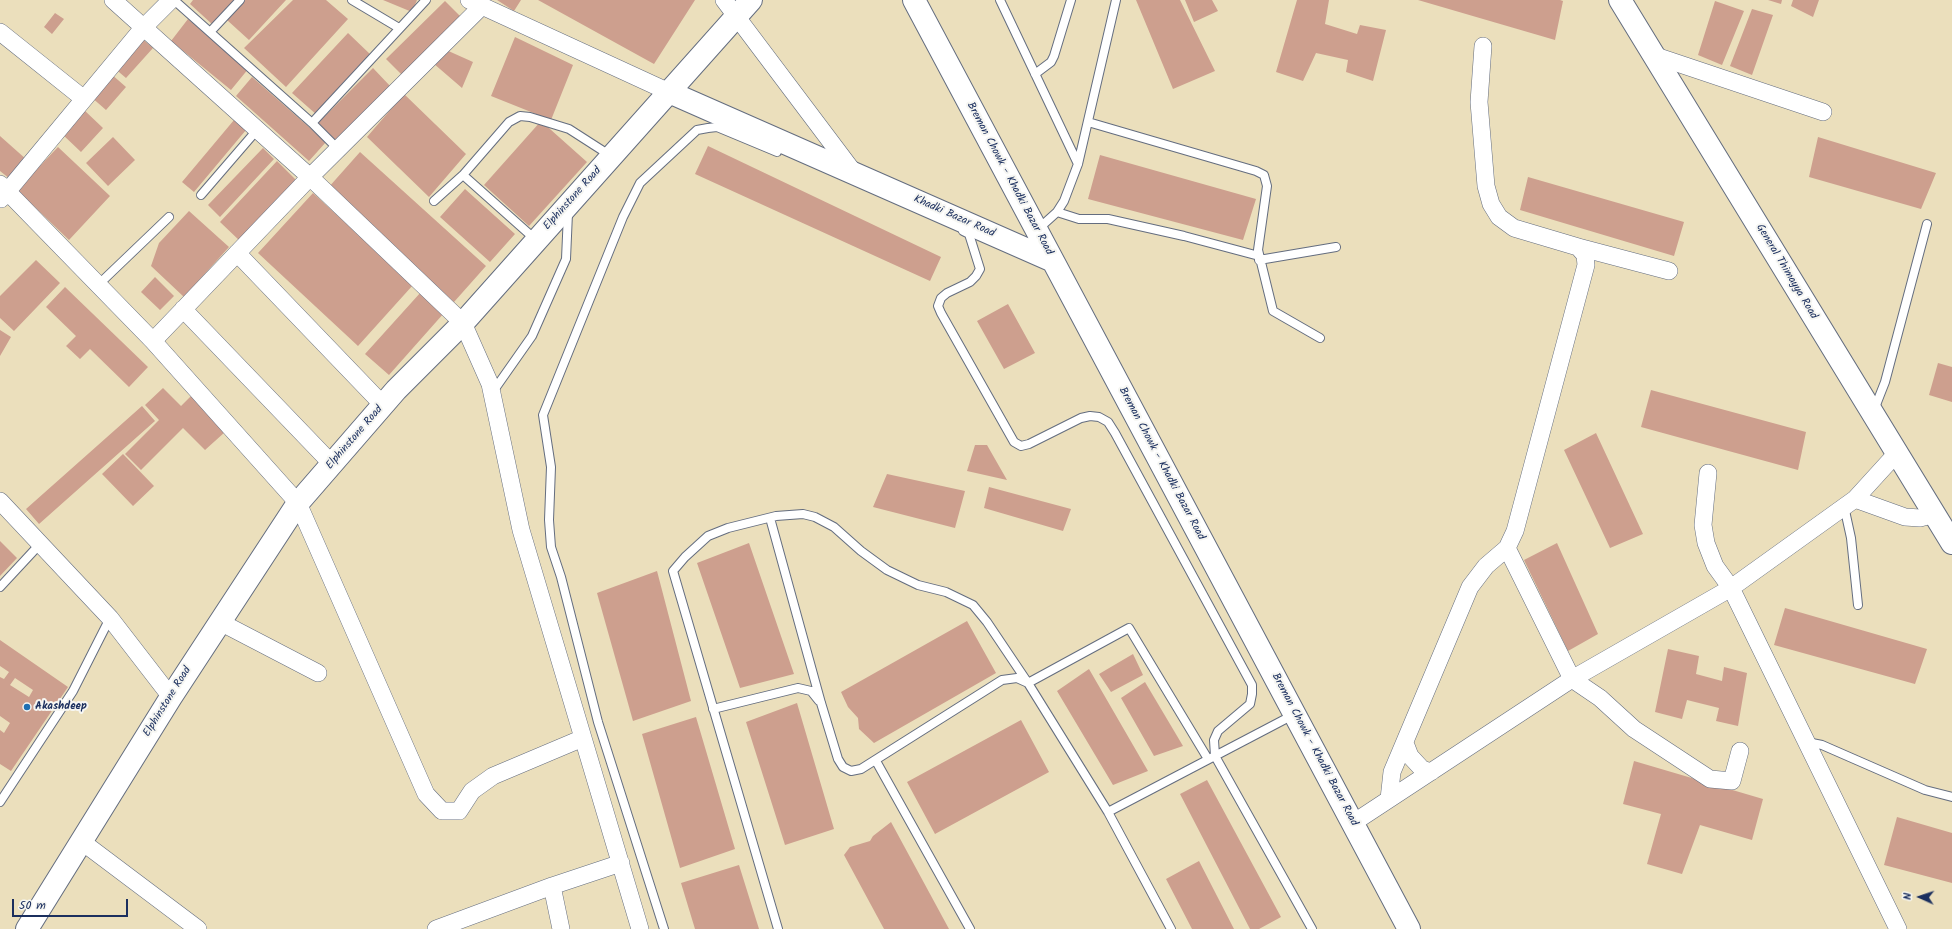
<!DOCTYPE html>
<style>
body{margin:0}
#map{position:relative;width:1952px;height:929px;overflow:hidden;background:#ebdfbc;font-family:Kalam,sans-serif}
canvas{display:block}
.north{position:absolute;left:1900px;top:877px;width:40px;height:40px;-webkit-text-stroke:3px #f6f6f2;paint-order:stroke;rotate:273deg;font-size:11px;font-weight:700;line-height:16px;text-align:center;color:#1b2f5e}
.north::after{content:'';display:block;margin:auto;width:14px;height:18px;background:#1b2f5e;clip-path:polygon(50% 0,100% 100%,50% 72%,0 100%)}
.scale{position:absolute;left:12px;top:899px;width:116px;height:18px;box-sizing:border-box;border:2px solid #1b2f5e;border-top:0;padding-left:5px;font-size:12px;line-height:14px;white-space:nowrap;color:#1b2f5e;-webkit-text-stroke:3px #f6f6f2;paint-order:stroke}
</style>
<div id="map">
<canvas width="1952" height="929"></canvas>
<div class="north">N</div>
<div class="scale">50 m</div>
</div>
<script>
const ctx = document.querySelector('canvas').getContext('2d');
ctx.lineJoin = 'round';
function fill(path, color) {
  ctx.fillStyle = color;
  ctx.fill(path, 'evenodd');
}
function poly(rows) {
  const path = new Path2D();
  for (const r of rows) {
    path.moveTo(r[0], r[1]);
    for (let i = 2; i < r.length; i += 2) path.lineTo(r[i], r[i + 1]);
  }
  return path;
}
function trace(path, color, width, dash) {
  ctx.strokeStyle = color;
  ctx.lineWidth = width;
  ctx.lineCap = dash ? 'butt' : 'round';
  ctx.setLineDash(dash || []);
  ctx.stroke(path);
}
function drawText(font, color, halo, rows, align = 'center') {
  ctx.font = font + ' Kalam,sans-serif';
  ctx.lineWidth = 4;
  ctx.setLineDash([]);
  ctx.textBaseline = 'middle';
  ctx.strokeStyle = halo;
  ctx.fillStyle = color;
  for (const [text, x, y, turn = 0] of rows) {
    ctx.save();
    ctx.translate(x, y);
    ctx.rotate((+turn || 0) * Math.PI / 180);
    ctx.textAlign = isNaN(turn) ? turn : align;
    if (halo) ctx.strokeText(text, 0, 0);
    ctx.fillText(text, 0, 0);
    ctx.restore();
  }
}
fill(poly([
 [193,0,235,0,213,25,190,4],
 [245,0,286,0,249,40,227,20],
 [293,0,326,0,348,19,286,87,244,48],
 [383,0,417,0,412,12],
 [497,0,521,0,514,11],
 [538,0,695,0,654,64],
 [1136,0,1180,0,1215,71,1173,89],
 [1185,0,1212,0,1218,11,1194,22],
 [1297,0,1329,0,1325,24,1357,34,1360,25,1386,30,1373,81,1346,72,1348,60,1316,53,1303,81,1276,72],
 [1418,0,1560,0,1563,1,1555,40],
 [1768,0,1782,0,1781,4],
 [1793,0,1819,0,1813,17,1791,6],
 [445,1,463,19,404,77,386,59],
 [1715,1,1744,11,1722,65,1698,55],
 [1752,9,1773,15,1752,75,1730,66],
 [55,13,64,19,52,34,44,27],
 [188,19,249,68,231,90,171,41],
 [348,33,372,56,317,115,292,93],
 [140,37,153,48,126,78,113,67],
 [515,37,573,65,551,120,491,96],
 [444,49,473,62,462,88,433,63],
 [373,68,391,87,335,143,317,124],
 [110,73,126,87,106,110,90,96],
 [252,77,326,142,309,161,236,96],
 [404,94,466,154,429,197,367,137],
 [83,109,103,128,81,152,61,133],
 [234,120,246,130,194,192,182,182],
 [541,121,587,162,529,226,484,185],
 [0,136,27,160,10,179,0,171],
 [113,137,135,160,108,186,86,163],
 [1818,137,1936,173,1921,209,1809,177],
 [708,146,941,257,930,281,695,174],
 [58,147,110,196,69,240,17,190],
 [263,148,274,159,220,217,208,205],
 [360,152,486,266,454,302,328,188],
 [1100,155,1256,199,1243,240,1088,199],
 [277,161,298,182,241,242,220,222],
 [1528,177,1684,222,1674,256,1520,210],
 [465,189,515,234,490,262,440,217],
 [313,193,413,285,358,346,258,253],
 [189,211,229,247,184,297,151,266,159,243],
 [36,260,60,283,14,331,0,318,0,296],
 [155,277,174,296,160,310,141,292],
 [65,287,148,367,129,387,90,349,80,359,66,346,76,336,46,307],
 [421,292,444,313,389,375,365,354],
 [1008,304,1035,353,1004,369,977,321],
 [0,330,11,337,0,356],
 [1938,363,1952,367,1952,402,1929,395],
 [163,388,181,406,192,395,225,432,205,450,183,428,141,470,125,454,159,420,145,405],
 [1651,390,1806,432,1798,470,1641,427],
 [142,406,155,421,39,524,26,509],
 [1596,433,1643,534,1610,548,1564,450],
 [975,445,987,445,1007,480,967,471],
 [123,454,154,486,133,506,102,474],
 [887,474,965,491,955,528,873,507],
 [989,487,1071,509,1063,531,984,508],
 [0,541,17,558,0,576],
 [749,543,794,674,740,688,697,563],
 [1557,543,1598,634,1568,651,1524,560],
 [657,571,691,701,633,721,597,593],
 [1785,608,1927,649,1915,684,1774,645],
 [967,621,996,673,874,743,859,729,858,718,848,707,841,692],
 [0,640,68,687,11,771,0,764,0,730,4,733,10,723,0,716,0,677,4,679,9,672,0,666],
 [15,678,33,690,29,697,10,685],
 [1668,649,1699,656,1696,674,1722,681,1724,667,1747,673,1738,726,1716,721,1719,708,1687,700,1682,719,1655,712],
 [1133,654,1143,675,1111,692,1099,674],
 [1089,669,1148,771,1113,785,1057,691],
 [1145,682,1183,746,1154,756,1121,698],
 [797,703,834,829,785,845,746,722],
 [696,717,735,849,680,868,642,734],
 [1021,720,1049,772,935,834,907,782],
 [1634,761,1763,799,1752,840,1700,825,1682,874,1647,864,1661,814,1623,804],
 [1207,780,1281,917,1259,929,1250,929,1180,794],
 [1897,817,1952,833,1952,883,1884,865],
 [891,822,949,929,884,929,844,855,850,847,870,841,873,836],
 [1199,861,1234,929,1192,929,1166,879],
 [739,865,759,929,695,929,681,883]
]), '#cd9f8e');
const lane = poly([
 [174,0,312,123,426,0],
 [352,0,399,28],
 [1000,0,1078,164],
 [210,32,240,0],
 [1035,74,1051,62,1054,56,1071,0],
 [1088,122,1256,171,1264,175,1267,186,1258,250,1273,311,1320,338],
 [312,123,338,149],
 [463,175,509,122,520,116,530,117,569,129,611,156],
 [201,195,257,130],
 [434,201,463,175,536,240],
 [1057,212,1079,219,1108,219,1184,236,1259,256],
 [1037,230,1057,212,1064,201,1078,164,1116,0],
 [963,231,969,234,980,269,976,276,970,282,947,293,941,298,938,306,941,313,1014,442,1021,446,1029,444,1081,418,1090,416,1099,417,1108,422,1115,433,1252,685,1252,694,1250,704,1218,731,1214,740,1215,756,1312,929],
 [1259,260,1336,247],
 [98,285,169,217],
 [492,393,532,336,566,259,568,213],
 [1874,410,1885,382,1927,224],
 [1844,506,1851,538,1858,605],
 [770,518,821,703,838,759,843,767,851,771,861,769,1002,680,1017,678,1028,683,1108,812,1171,929],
 [0,587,40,544],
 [713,709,798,688,811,691,819,701],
 [1807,742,1822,745,1925,790,1952,797],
 [876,761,970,929],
 [0,802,73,691,110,618],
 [1108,812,1295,714],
 [664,929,598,722,561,577,551,547,549,520,551,467,543,415,623,217,640,183,697,130,708,128,717,127,777,152],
 [778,929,673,571,685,557,708,536,728,528,776,516,803,514,815,517,834,527,861,551,887,570,918,585,946,592,973,605,987,622,1028,683,1129,628,1208,759]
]);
const street = poly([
 [113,0,310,177,463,323,490,384,521,530,640,929],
 [469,0,669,92],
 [724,0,855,174],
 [0,32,84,99],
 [1653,55,1823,112],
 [0,184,153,341,298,503,426,794,442,811,459,811,472,791,493,776,583,738],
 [1,199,143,28,171,0],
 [1578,247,1669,271],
 [237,253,383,405],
 [183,309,332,464],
 [153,341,310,177,482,6],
 [1708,473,1703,525,1706,543,1715,566,1731,588,1898,929],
 [1855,499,1905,517,1920,518,1935,514],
 [0,501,110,618,171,697],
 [1507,548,1572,679,1600,698,1634,729,1710,779,1732,781,1740,751],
 [220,622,318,673],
 [1405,743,1410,756,1422,769,1431,772],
 [1389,799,1392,772,1470,587,1486,566,1507,548,1515,531,1586,265,1585,255,1578,247,1514,228,1499,217,1491,204,1486,186,1479,102,1483,46],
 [1353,823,1572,679,1731,588,1855,499,1896,454],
 [81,841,198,929],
 [552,886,561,929],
 [436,929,552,886,621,863]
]);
const secondary = poly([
 [914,0,1409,929],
 [669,92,1053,261]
]);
const primary = poly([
 [1620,0,1952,543],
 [27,929,171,697,298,503,396,390,463,323,751,0]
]);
trace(lane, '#646d7f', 10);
trace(street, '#646d7f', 18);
trace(secondary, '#646d7f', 24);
trace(primary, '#646d7f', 24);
trace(lane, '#fff', 8);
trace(street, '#fff', 17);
trace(secondary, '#fff', 22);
trace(primary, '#fff', 22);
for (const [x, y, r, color] of [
 [27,707,4,"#1f6fb2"]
]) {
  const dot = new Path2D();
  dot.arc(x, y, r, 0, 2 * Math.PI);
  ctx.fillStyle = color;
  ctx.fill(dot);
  trace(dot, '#f6f6f2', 1.5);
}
drawText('11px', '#1b2f5e', '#f6f6f2', [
 ["Breman Chowk - Khadki Bazar Road",1009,179,62],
 ["Elphinstone Road",573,199,-48],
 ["Khadki Bazar Road",954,217,24],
 ["General Thimayya Road",1786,272,59],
 ["Elphinstone Road",355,438,-49],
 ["Breman Chowk - Khadki Bazar Road",1161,464,62],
 ["Elphinstone Road",168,702,-58],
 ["Breman Chowk - Khadki Bazar Road",1314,750,62]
]);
drawText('bold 11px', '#1b2f5e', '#f6f6f2', [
 ["Akashdeep",35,707]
], 'left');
</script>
